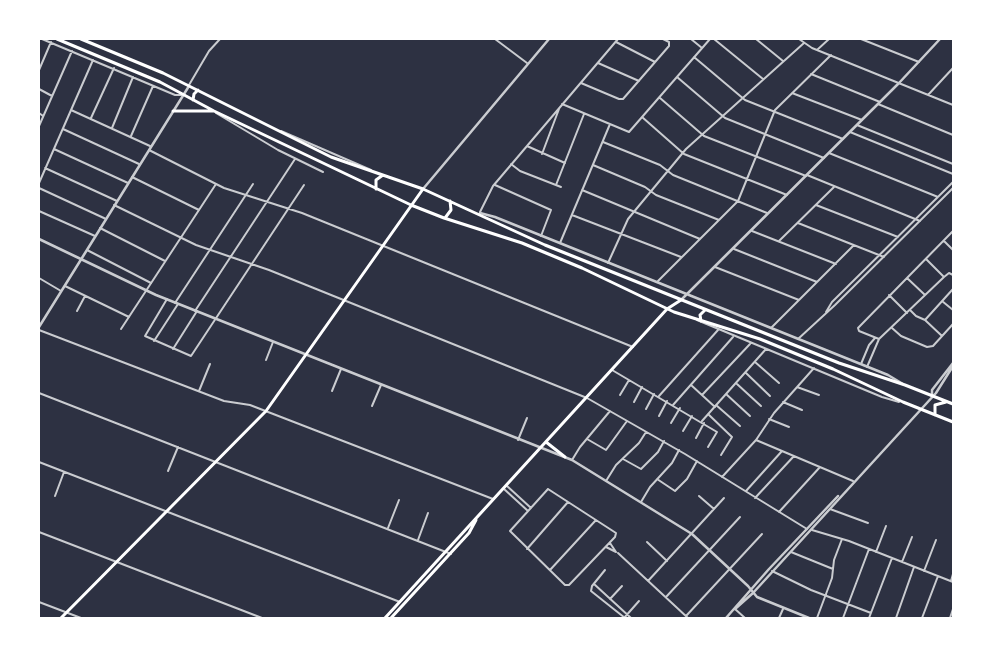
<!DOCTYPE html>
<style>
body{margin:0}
#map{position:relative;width:992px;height:657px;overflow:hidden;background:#2d3142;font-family:Figtree,sans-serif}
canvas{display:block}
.frame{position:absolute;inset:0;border:40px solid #fff;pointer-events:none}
</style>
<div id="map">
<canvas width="992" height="657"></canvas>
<div class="frame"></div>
</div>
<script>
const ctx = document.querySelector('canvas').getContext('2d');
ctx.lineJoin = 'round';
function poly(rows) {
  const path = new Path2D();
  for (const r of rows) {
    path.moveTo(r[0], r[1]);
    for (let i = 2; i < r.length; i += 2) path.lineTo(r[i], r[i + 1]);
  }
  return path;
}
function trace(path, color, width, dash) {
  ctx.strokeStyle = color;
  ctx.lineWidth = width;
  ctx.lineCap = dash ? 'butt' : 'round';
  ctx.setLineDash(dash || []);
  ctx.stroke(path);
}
trace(poly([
 [87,250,151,283]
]), '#caccd0', 2);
trace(poly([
 [42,39,175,95,183,95],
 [495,39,527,63],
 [691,39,702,48],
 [714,39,763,79],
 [756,39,783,61],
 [799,39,812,48,953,105],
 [861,39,919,62],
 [616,42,655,62],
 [817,50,829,39],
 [694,57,745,100,843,139],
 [598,63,639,81],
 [39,70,51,42],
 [811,74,880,102],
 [677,77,725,118,824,158],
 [581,83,619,99,623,99,669,46,669,42,663,39],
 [189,85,209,51,220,39],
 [39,89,52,96],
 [792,93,862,120],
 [928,95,953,68],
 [660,98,704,136,806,176],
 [562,104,629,132,710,39],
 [878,104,953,135],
 [71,110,150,146],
 [39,113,43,116],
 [216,113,278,150,323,172],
 [642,117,684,154,787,195],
 [91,118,114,68],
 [857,125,953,164],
 [39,126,72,51],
 [112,128,133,77],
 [63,129,139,164],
 [281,131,371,170],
 [850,132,953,174],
 [131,136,153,86],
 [603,142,660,165,673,175,767,213],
 [527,146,565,163],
 [54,149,128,183],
 [149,150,224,188,302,213,633,347],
 [829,153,938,197],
 [542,154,559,109],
 [511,164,520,171,561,187],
 [593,165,645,187,656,195,719,220],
 [45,168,117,201],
 [807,175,920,221],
 [132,177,199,210],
 [39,183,93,60],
 [495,185,551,210,541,236],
 [556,185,584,114],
 [39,188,106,219],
 [582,190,700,239],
 [114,205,196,245,269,270,587,398,685,454,807,529],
 [816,205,898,237],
 [39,211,95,236],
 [480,212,493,186,618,39],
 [572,215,681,257],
 [798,223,884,257],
 [100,228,165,261],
 [752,231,836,264],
 [779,241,834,187],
 [944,241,953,250],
 [560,243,610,124],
 [734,249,817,282],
 [926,259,943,276],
 [608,263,628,219,686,149,804,43],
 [715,267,799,300],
 [39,278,61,291],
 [907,278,925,295],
 [658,281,738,201,775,110,831,55],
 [65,286,129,317],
 [889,295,907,313],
 [167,299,145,336,191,356,304,185],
 [942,301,953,310],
 [175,303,253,184],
 [910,310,916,316,925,320,942,336],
 [77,311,85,296],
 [195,311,295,159],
 [826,312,832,302,953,182],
 [697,320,882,397,899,402],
 [925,320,953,289],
 [771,328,854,245],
 [892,328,901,336,927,347,933,346,953,324],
 [121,329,216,184],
 [39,330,224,401,250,405,493,499],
 [798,339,835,305,953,188],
 [879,339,859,331,858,328,953,231],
 [154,341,178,304],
 [173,349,197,311],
 [266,360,273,342],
 [755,362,779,383],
 [861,364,869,345,875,338],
 [867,367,879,339,944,277,949,273,953,275],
 [612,370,717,432,708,447],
 [746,373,770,396],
 [737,384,761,406],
 [691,385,715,407],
 [797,387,819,395],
 [199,391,210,364],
 [332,391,341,369],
 [39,393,451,554],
 [726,394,750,416],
 [620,395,629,380],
 [702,395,750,344],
 [659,396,718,330],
 [634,402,642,387],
 [783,402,802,410],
 [673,405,733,337],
 [716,405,740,426],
 [372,406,381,385],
 [646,409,654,394],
 [708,414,732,437,721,455],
 [659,416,667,401],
 [769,419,789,427],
 [702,421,766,349],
 [671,423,680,408],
 [683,431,692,416],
 [696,438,704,423],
 [587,439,606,450,627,421],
 [518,440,527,418],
 [756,440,853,481],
 [623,459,641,469,658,452,664,441],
 [572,460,580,447,610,411],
 [39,462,400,602],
 [168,471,178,447],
 [722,477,756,440,774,413,814,368],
 [657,479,675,491,687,479,697,461],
 [606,481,616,465,639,443,646,432],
 [507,486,531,508],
 [504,489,528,511],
 [548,489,616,533,615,537,569,585,565,585,510,531,548,489],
 [746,491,782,451],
 [55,496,64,472],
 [699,496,714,509],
 [755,498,794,456],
 [641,502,650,487,672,463,679,450],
 [830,509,868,523],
 [779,512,820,467],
 [388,528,399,500],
 [812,530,849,541,953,582],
 [39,532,262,618],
 [418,540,428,513],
 [647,542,667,561],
 [606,547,616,552,610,543],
 [527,549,568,502],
 [791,552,833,569],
 [876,552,886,526],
 [618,553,688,618],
 [902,562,912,537],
 [550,570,596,520],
 [605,570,592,586,591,591,625,618],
 [772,571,811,590,871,613],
 [924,571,936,540],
 [648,581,724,498],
 [951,581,953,574],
 [594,584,631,618],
 [666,597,740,517],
 [610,599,622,586],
 [39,602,81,618],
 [735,609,745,618],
 [686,616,762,534],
 [624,618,639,601],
 [654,618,655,618],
 [779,618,783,609],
 [817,618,832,578,834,560,842,539],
 [843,618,869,549],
 [869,618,892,558],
 [896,618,914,567],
 [922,618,938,576],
 [950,618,953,609]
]), '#caccd0', 2);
trace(poly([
 [423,189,549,39],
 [480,213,495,217,888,375,903,384],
 [39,239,156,295,572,460,692,534,748,586,757,597,809,618],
 [681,300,899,83,940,39],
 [39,327,189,86],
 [932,394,932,390,953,363],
 [735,609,753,593,936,393,953,366],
 [726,618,769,569,838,496]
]), '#caccd0', 2.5);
trace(poly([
 [546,442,565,457],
 [61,618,266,411,423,189],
 [385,618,667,309,681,300],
 [391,618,469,533,476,520]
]), '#fff', 3);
trace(poly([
 [57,39,160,82,214,111,411,205,444,218,522,243,582,268,674,312,760,339,833,369,903,402,953,422],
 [81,39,163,73,331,157,423,189,545,245,839,363,905,385,953,404],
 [193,100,194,94,198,90],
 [173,111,214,111],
 [376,189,376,180,383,175],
 [445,218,451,210,450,201],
 [701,321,700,315,705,310],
 [935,415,935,405,946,402]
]), '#fff', 3);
</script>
